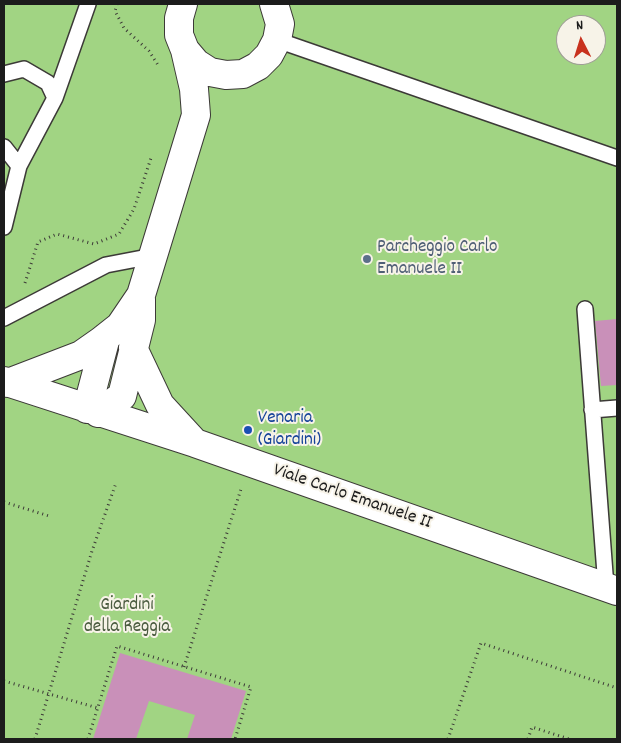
<!DOCTYPE html>
<style>
body{margin:0}
#map{position:relative;width:621px;height:743px;overflow:hidden;background:#f2e5cd;font-family:Dekko,sans-serif}
canvas{display:block}
.frame{position:absolute;inset:0;border:5px solid #1c1c1c;pointer-events:none}
.north{position:absolute;left:556px;top:15px;width:50px;height:50px;box-sizing:border-box;background:#f7f3e8;border:1px solid #9f9d96;border-radius:50%;rotate:355deg;font-size:14px;font-weight:700;line-height:20px;text-align:center;color:#1c1c1c}
.north::after{content:'';display:block;margin:auto;width:18px;height:22px;background:#c8321e;clip-path:polygon(50% 0,100% 100%,50% 72%,0 100%)}
</style>
<div id="map">
<canvas width="621" height="743"></canvas>
<div class="frame"></div>
<div class="north">N</div>
</div>
<script>
const ctx = document.querySelector('canvas').getContext('2d');
ctx.lineJoin = 'round';
function fill(path, color) {
  ctx.fillStyle = color;
  ctx.fill(path, 'evenodd');
}
function poly(rows) {
  const path = new Path2D();
  for (const r of rows) {
    path.moveTo(r[0], r[1]);
    for (let i = 2; i < r.length; i += 2) path.lineTo(r[i], r[i + 1]);
  }
  return path;
}
function trace(path, color, width, dash) {
  ctx.strokeStyle = color;
  ctx.lineWidth = width;
  ctx.lineCap = dash ? 'butt' : 'round';
  ctx.setLineDash(dash || []);
  ctx.stroke(path);
}
function drawText(font, color, halo, rows, align = 'center') {
  ctx.font = font + ' Dekko,sans-serif';
  ctx.lineWidth = 4;
  ctx.setLineDash([]);
  ctx.textBaseline = 'middle';
  ctx.strokeStyle = halo;
  ctx.fillStyle = color;
  for (const [text, x, y, turn = 0] of rows) {
    ctx.save();
    ctx.translate(x, y);
    ctx.rotate((+turn || 0) * Math.PI / 180);
    ctx.textAlign = isNaN(turn) ? turn : align;
    if (halo) ctx.strokeText(text, 0, 0);
    ctx.fillText(text, 0, 0);
    ctx.restore();
  }
}
fill(poly([
 [4,4,617,4,617,739,4,739],
 [566,25,596,25,596,55,566,55]
]), '#a1d483');
fill(poly([
 [617,319,617,385,601,386,595,321],
 [120,653,246,691,231,739,187,739,195,715,149,701,136,739,93,739]
]), '#c990b9');
const service = poly([
 [277,40,617,158],
 [4,74,24,69,48,83,55,98,19,166,4,147],
 [55,98,88,4],
 [4,227,19,166],
 [585,309,606,587],
 [4,318,106,265,153,256],
 [592,410,617,408]
]);
const minor = poly([
 [183,4,179,18,179,35,185,50,196,63,210,72,226,75,243,74,258,66,269,55,277,40,280,24,274,4],
 [133,348,160,405,194,442],
 [4,381,195,443,617,591],
 [8,383,81,355,101,341,120,326,141,295,196,115,194,89,185,50],
 [87,409,106,337],
 [98,413,122,396,141,320,141,299]
]);
trace(service, '#3c3a37', 18);
trace(minor, '#3c3a37', 30);
trace(poly([
 [117,4,115,11,124,28,149,51,158,65],
 [25,283,38,242,57,234,94,244,119,234,134,209,151,158],
 [4,502,49,516],
 [184,667,241,489],
 [4,681,98,708],
 [35,739,92,551,116,483],
 [88,739,117,646,251,687,235,739],
 [448,739,481,643,617,688],
 [528,739,532,727,569,739]
]), '#3c3a37', 3, [1, 4]);
trace(service, '#fff', 15);
trace(minor, '#fff', 28);
for (const [x, y, r, color] of [
 [367,259,5,"#5c6f8a"],
 [248,430,5,"#1a4fb4"]
]) {
  const dot = new Path2D();
  dot.arc(x, y, r, 0, 2 * Math.PI);
  ctx.fillStyle = color;
  ctx.fill(dot);
  trace(dot, '#f7f3e8', 2);
}
drawText('19px', '#4e5e75', '#f7f3e8', [
 ["Parcheggio Carlo",377,248],
 ["Emanuele II",377,270]
], 'left');
drawText('19px', '#164399', '#f7f3e8', [
 ["Venaria",258,419],
 ["(Giardini)",258,441]
], 'left');
drawText('19px', '#1c1c1c', '#f7f3e8', [
 ["Viale Carlo Emanuele II",352,498,19]
]);
drawText('19px', '#4b5c40', '#f7f3e8', [
 ["Giardini",127,606],
 ["della Reggia",127,628]
]);
</script>
